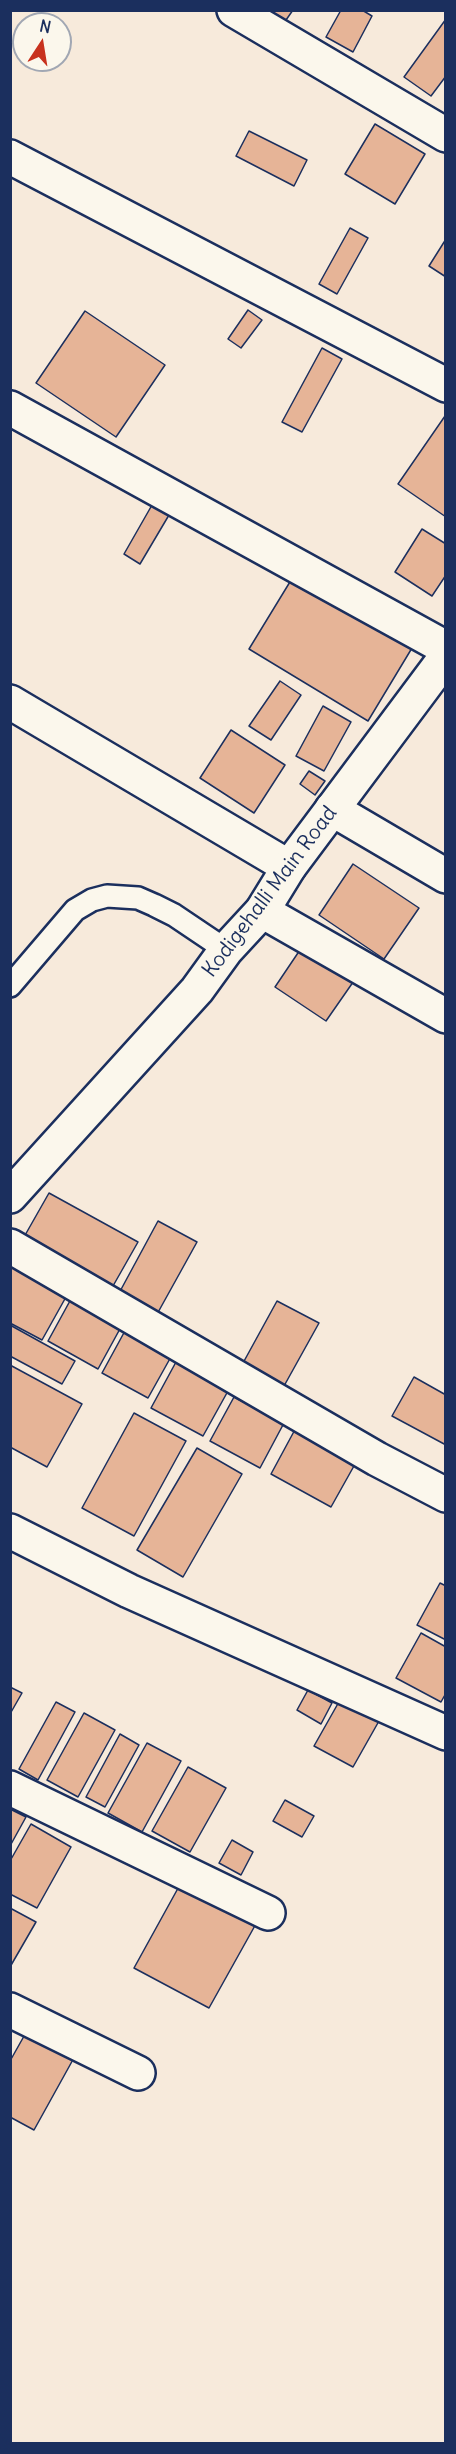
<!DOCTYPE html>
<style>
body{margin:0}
#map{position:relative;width:456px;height:2454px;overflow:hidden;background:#f7eadb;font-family:Delius,sans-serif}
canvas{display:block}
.frame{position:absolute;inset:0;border:12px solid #1b2f5e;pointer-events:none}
.north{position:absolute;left:12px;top:12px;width:60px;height:60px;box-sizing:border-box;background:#fbf7ec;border:2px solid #a1a7b3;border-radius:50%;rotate:12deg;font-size:16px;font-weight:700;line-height:24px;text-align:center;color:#1b2f5e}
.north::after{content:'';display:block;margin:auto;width:21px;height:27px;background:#c8321e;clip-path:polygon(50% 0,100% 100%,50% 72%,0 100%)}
</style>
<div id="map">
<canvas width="456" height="2454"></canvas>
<div class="frame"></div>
<div class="north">N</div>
</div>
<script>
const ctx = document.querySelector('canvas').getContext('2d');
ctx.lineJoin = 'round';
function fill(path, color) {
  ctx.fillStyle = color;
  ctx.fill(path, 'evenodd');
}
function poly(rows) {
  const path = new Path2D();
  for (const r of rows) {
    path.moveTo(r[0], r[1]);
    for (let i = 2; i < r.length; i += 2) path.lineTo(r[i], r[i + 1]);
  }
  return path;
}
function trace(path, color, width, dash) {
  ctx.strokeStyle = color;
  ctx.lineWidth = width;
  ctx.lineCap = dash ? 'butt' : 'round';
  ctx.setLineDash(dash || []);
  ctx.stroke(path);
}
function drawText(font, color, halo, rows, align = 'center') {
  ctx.font = font + ' Delius,sans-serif';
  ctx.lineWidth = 4.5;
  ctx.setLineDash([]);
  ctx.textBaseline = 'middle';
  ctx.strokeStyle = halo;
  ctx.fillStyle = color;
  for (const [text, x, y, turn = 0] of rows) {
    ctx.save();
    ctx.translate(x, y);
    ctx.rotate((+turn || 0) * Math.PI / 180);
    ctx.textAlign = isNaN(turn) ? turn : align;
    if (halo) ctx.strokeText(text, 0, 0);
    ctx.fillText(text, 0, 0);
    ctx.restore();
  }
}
const building = poly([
 [256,10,293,10,279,30,256,10],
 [341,10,362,10,372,16,353,52,326,37,341,10],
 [446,19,446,76,431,96,404,77,446,19],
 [375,124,425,154,395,204,345,174,375,124],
 [249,131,307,160,294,186,236,156,249,131],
 [350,228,368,238,337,294,319,284,350,228],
 [446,239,446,277,429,266,446,239],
 [248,310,262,320,241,348,228,339,248,310],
 [85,311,165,365,116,437,36,383,85,311],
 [322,348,342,359,302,432,282,422,322,348],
 [445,416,446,416,446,517,398,484,445,416],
 [152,505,169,515,140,564,124,554,152,505],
 [422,529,446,544,446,575,432,596,395,572,422,529],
 [296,572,415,643,368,721,249,649,296,572],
 [280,681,301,695,271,740,249,726,280,681],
 [323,706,351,722,324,771,296,756,323,706],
 [231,730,285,765,254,813,200,778,231,730],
 [309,771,325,781,315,795,300,784,309,771],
 [353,864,419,908,384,959,319,915,353,864],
 [306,941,358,975,326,1021,275,987,306,941],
 [49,1193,138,1242,109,1293,20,1244,49,1193],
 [158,1221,197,1242,156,1316,118,1295,158,1221],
 [10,1255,71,1288,42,1340,10,1323,10,1255],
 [71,1299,121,1327,98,1369,48,1341,71,1299],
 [277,1301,319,1323,284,1386,243,1363,277,1301],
 [10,1325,75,1361,62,1384,10,1356,10,1325],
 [126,1329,172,1355,148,1398,102,1373,126,1329],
 [176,1362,228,1391,203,1436,151,1408,176,1362],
 [10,1365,82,1404,47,1467,10,1447,10,1365],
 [414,1377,446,1395,446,1445,392,1416,414,1377],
 [234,1397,284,1423,260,1468,210,1441,234,1397],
 [134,1413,186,1441,134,1536,82,1508,134,1413],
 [298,1424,359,1457,331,1507,271,1474,298,1424],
 [197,1448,242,1474,183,1577,137,1550,197,1448],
 [440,1583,446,1586,446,1640,417,1625,440,1583],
 [421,1633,446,1647,446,1693,441,1702,396,1678,421,1633],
 [10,1687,22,1693,10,1714,10,1687],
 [308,1690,332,1703,321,1724,297,1710,308,1690],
 [340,1700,379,1721,353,1767,314,1746,340,1700],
 [56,1702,75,1712,38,1780,19,1769,56,1702],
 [84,1713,115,1730,78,1797,47,1780,84,1713],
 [120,1734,139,1745,105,1807,86,1797,120,1734],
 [147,1743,181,1761,142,1832,108,1813,147,1743],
 [188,1767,226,1788,190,1852,152,1831,188,1767],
 [285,1800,314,1816,302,1837,273,1821,285,1800],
 [10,1809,26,1817,10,1846,10,1809],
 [31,1824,71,1847,37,1908,10,1894,10,1861,31,1824],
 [232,1840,253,1852,241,1875,219,1863,232,1840],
 [182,1881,257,1922,209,2008,134,1968,182,1881],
 [10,1908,36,1922,10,1967,10,1908],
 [28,2029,75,2056,34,2130,10,2117,10,2061,28,2029]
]);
fill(building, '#e6b497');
trace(building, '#1b2f5e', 1.5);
const lane = poly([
 [10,986,75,910,92,900,107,896,138,898,154,905,174,915,226,950]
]);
const street = poly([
 [234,10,446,135],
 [10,157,446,385],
 [10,408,446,648],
 [10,702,289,867],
 [332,809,446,876],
 [262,911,446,1016],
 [10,1246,377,1459,446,1495],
 [10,1531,129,1591,446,1733],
 [10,1788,268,1913],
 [10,2010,138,2073]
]);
const secondary = poly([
 [10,1196,197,990,226,950,262,911,289,867,446,657]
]);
trace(lane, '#1b2f5e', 26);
trace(street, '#1b2f5e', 38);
trace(secondary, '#1b2f5e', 38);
trace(lane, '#fbf7ec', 21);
trace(street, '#fbf7ec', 33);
trace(secondary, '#fbf7ec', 33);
drawText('21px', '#1b2f5e', '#fbf7ec', [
 ["Kodigehalli Main Road",270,892,-53]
]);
</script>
